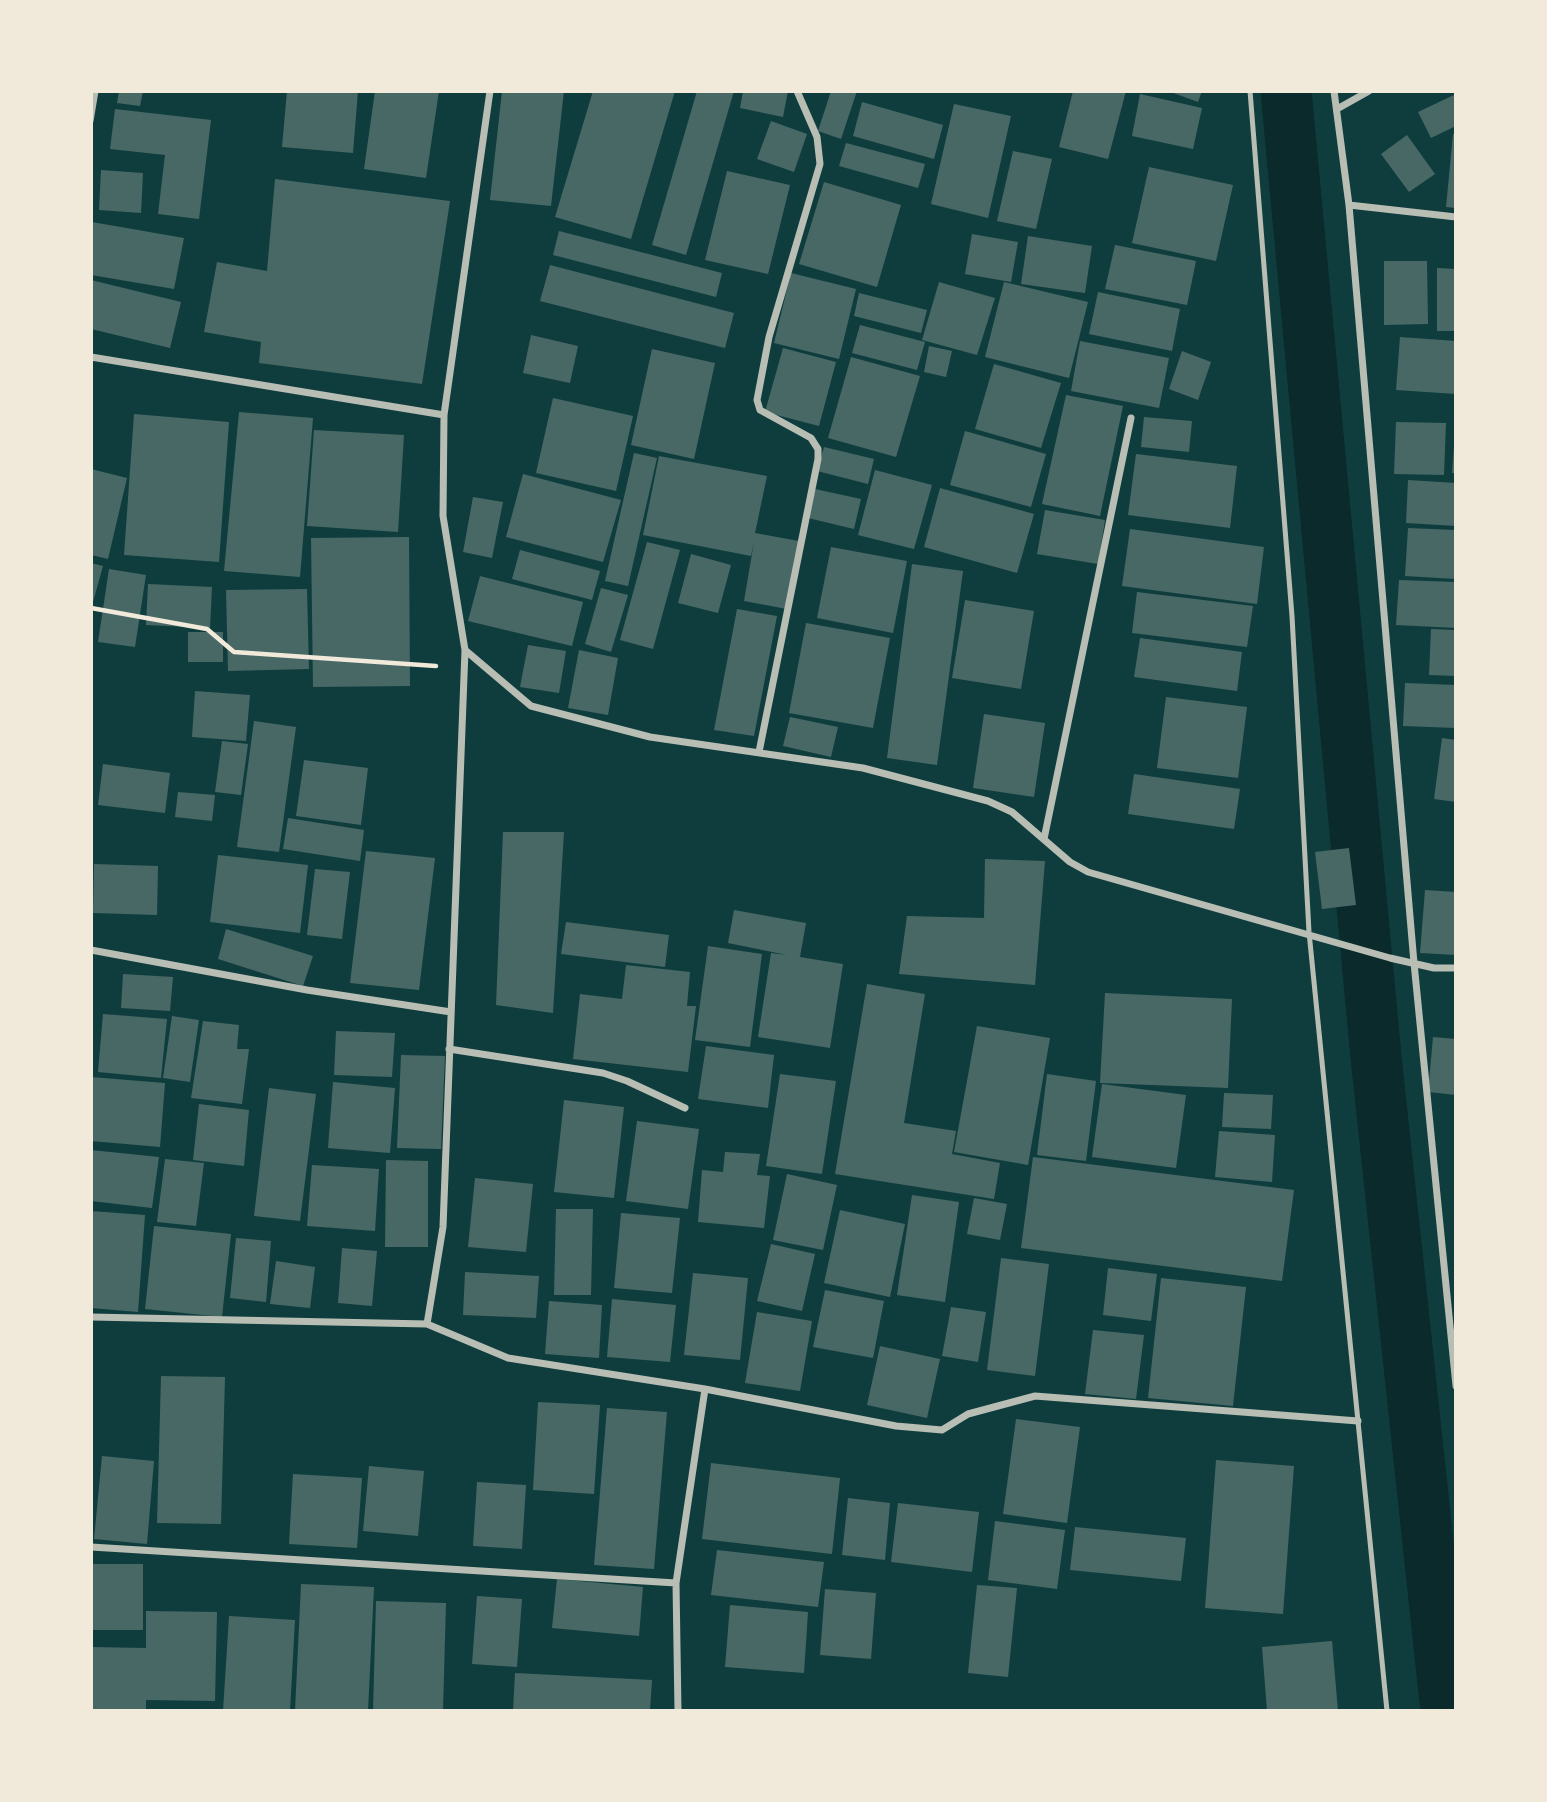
<!DOCTYPE html>
<style>
body{margin:0}
#map{position:relative;width:1547px;height:1802px;overflow:hidden;background:#0f3d3e;font-family:"Work Sans",sans-serif}
canvas{display:block}
.frame{position:absolute;inset:0;border:93px solid #f1e9da;pointer-events:none}
</style>
<div id="map">
<canvas width="1547" height="1802"></canvas>
<div class="frame"></div>
</div>
<script>
const ctx = document.querySelector('canvas').getContext('2d');
ctx.lineJoin = 'round';
function poly(rows) {
  const path = new Path2D();
  for (const r of rows) {
    path.moveTo(r[0], r[1]);
    for (let i = 2; i < r.length; i += 2) path.lineTo(r[i], r[i + 1]);
  }
  return path;
}
function trace(path, color, width, dash) {
  ctx.strokeStyle = color;
  ctx.lineWidth = width;
  ctx.lineCap = dash ? 'butt' : 'round';
  ctx.setLineDash(dash || []);
  ctx.stroke(path);
}
function fill(path, color) {
  ctx.fillStyle = color;
  ctx.fill(path, 'evenodd');
}
trace(poly([
 [1286,91,1376,1057,1446,1711]
]), '#0a2a2b', 51);
fill(poly([
 [119,91,143,91,140,106,117,103],
 [287,91,358,91,353,153,282,147],
 [375,91,439,91,426,178,364,169],
 [502,91,564,91,551,206,490,200],
 [593,91,675,91,631,239,555,217],
 [697,91,734,91,686,255,652,245],
 [743,91,788,91,783,117,740,108],
 [831,91,857,91,841,139,818,131],
 [1073,91,1126,91,1108,159,1059,147],
 [1168,91,1202,91,1198,102],
 [1140,94,1202,108,1193,149,1132,136],
 [1456,94,1456,126,1431,138,1418,112],
 [862,102,943,125,934,159,853,136],
 [954,104,1011,116,988,218,931,204],
 [115,109,211,120,199,219,158,214,165,155,110,149],
 [771,121,807,134,794,172,757,159],
 [1453,134,1456,134,1456,208,1446,207],
 [1407,135,1435,174,1409,192,1381,154],
 [846,143,925,164,918,188,839,166],
 [1013,151,1052,159,1036,229,997,221],
 [1149,167,1233,185,1216,261,1132,243],
 [101,170,143,173,141,213,99,210],
 [727,171,790,185,768,274,705,260],
 [275,179,450,201,422,384,259,363,261,342,204,332,217,262,267,271],
 [824,182,901,205,877,287,799,264],
 [92,222,184,238,174,289,91,275],
 [559,231,722,273,716,297,553,255],
 [972,234,1018,242,1011,282,965,274],
 [1028,236,1092,246,1085,293,1021,284],
 [1115,245,1196,261,1187,305,1105,289],
 [1384,261,1427,261,1428,324,1384,325],
 [550,265,734,313,725,348,540,301],
 [1437,268,1456,269,1456,331,1437,331],
 [791,273,856,289,839,359,774,343],
 [91,280,181,302,170,348,91,329],
 [939,282,995,298,977,355,922,340],
 [1004,282,1088,302,1069,378,985,357],
 [1098,292,1180,309,1172,351,1089,334],
 [859,293,927,310,921,333,854,316],
 [860,325,925,342,917,370,852,353],
 [531,335,578,346,570,383,523,373],
 [1400,337,1456,341,1456,394,1396,390],
 [1080,341,1169,358,1159,408,1071,391],
 [929,346,952,351,946,377,924,372],
 [783,348,836,362,819,426,765,412],
 [652,349,715,363,694,459,631,445],
 [1182,351,1211,362,1198,400,1169,389],
 [851,357,920,376,896,457,828,438],
 [994,364,1061,383,1041,448,975,429],
 [1066,395,1123,406,1100,516,1042,504],
 [553,398,633,416,616,491,536,473],
 [239,412,313,418,300,577,224,571],
 [134,414,229,422,219,562,124,555],
 [1144,417,1192,421,1189,452,1141,447],
 [1396,422,1446,423,1444,475,1394,474],
 [314,430,404,435,398,532,307,526],
 [965,431,1046,454,1031,507,950,485],
 [1454,446,1456,446,1456,473,1452,473],
 [824,447,874,459,868,484,817,471],
 [634,453,657,458,628,586,605,581],
 [1136,454,1237,466,1230,528,1128,515],
 [659,456,767,476,755,533,799,541,787,609,744,601,754,542,751,556,643,535],
 [91,469,127,478,108,559,91,555],
 [875,470,932,485,914,549,858,535],
 [523,474,621,500,603,562,506,537],
 [1408,480,1456,483,1456,526,1406,523],
 [940,488,1034,514,1017,573,924,547],
 [815,489,861,499,854,529,808,518],
 [473,497,503,502,492,558,463,552],
 [1045,510,1105,520,1098,564,1037,554],
 [1408,528,1456,530,1456,579,1405,576],
 [1130,529,1264,547,1257,604,1122,586],
 [409,537,410,686,313,687,311,538],
 [647,542,680,550,653,649,620,640],
 [831,547,907,561,893,633,817,618],
 [520,550,600,571,592,600,512,579],
 [691,554,731,565,718,613,678,603],
 [91,563,103,566,93,602,91,601],
 [912,564,963,571,937,765,887,758],
 [109,569,146,575,135,647,98,642],
 [480,576,583,602,572,646,468,621],
 [1399,580,1456,582,1456,628,1396,625],
 [148,584,212,587,210,628,146,625],
 [601,588,628,595,611,652,585,644],
 [307,589,309,669,228,671,226,590],
 [1137,592,1253,606,1247,647,1132,633],
 [965,600,1034,611,1021,689,952,678],
 [737,609,777,616,754,736,714,730],
 [806,623,890,638,873,728,789,713],
 [1431,629,1456,630,1456,676,1429,675],
 [188,632,223,632,223,662,188,662],
 [1140,638,1242,652,1237,691,1134,677],
 [528,645,566,651,559,693,520,687],
 [579,650,618,658,608,715,568,708],
 [1405,683,1456,685,1456,728,1403,726],
 [195,691,250,695,246,741,192,737],
 [1166,697,1247,707,1238,778,1157,768],
 [984,714,1045,723,1034,797,973,788],
 [790,717,838,727,831,757,783,746],
 [254,721,296,727,279,852,237,847],
 [1442,738,1456,740,1456,802,1434,799],
 [222,741,248,744,241,795,215,792],
 [304,760,368,768,361,825,296,816],
 [103,764,170,773,165,813,98,805],
 [1134,774,1240,789,1234,829,1128,814],
 [178,792,215,795,212,821,175,817],
 [288,818,364,830,360,861,283,849],
 [503,832,564,832,553,1013,496,1005],
 [1349,848,1356,905,1322,909,1315,852],
 [366,851,435,858,419,990,350,983],
 [218,855,308,865,300,933,210,922],
 [985,859,1045,861,1035,985,899,974,907,916,984,918],
 [94,864,158,866,157,915,93,913],
 [315,869,350,872,342,939,307,935],
 [1425,890,1456,892,1456,955,1420,953],
 [734,910,806,923,800,957,843,964,830,1048,758,1037,771,953,787,955,728,943],
 [566,922,669,935,665,967,561,954],
 [226,929,313,956,303,986,218,959],
 [708,946,762,954,750,1047,695,1040],
 [626,965,690,972,687,1006,696,1006,688,1072,573,1059,580,994,622,999],
 [123,974,173,977,170,1011,121,1008],
 [867,984,925,994,904,1123,956,1131,952,1154,1000,1163,994,1199,835,1174],
 [1105,993,1232,999,1228,1088,1100,1083],
 [103,1014,167,1019,161,1078,98,1072],
 [172,1016,199,1020,190,1082,163,1078],
 [203,1021,239,1025,237,1049,249,1049,242,1104,191,1098],
 [977,1026,1050,1038,1028,1165,954,1152],
 [336,1031,395,1033,392,1077,334,1075],
 [1433,1037,1456,1039,1456,1095,1428,1092],
 [706,1046,774,1055,768,1108,698,1099],
 [401,1055,445,1056,441,1149,397,1148],
 [780,1074,836,1081,822,1174,766,1166],
 [1047,1074,1096,1081,1086,1161,1037,1155],
 [91,1077,165,1083,160,1147,91,1141],
 [333,1082,395,1088,390,1153,328,1148],
 [1102,1084,1186,1095,1176,1168,1092,1157],
 [269,1088,316,1094,300,1221,254,1216],
 [1224,1093,1273,1095,1271,1129,1222,1127],
 [564,1100,624,1107,614,1198,554,1192],
 [199,1104,249,1110,244,1166,193,1160],
 [637,1121,699,1129,688,1209,626,1201],
 [1219,1131,1275,1135,1272,1182,1215,1177],
 [91,1150,159,1157,152,1208,91,1201],
 [725,1152,760,1154,757,1175,770,1176,764,1228,698,1222,702,1170,723,1172],
 [1033,1157,1294,1190,1282,1281,1021,1248],
 [165,1159,204,1163,196,1226,157,1222],
 [386,1160,428,1161,428,1247,385,1247],
 [312,1165,379,1169,375,1231,307,1226],
 [787,1174,837,1185,823,1250,773,1240],
 [475,1178,533,1184,526,1252,468,1247],
 [912,1195,959,1202,945,1302,897,1295],
 [974,1198,1007,1204,1000,1240,967,1234],
 [556,1209,593,1209,591,1295,554,1295],
 [840,1210,905,1224,890,1297,824,1283],
 [91,1211,145,1215,138,1312,91,1308],
 [621,1213,680,1218,672,1293,614,1288],
 [154,1226,231,1234,222,1317,145,1309],
 [236,1238,271,1241,266,1302,230,1298],
 [771,1244,815,1254,802,1311,757,1301],
 [342,1248,377,1251,372,1306,338,1303],
 [1001,1258,1049,1264,1035,1376,987,1370],
 [276,1261,315,1267,310,1308,270,1304],
 [1108,1268,1157,1274,1151,1321,1103,1315],
 [465,1272,539,1276,536,1318,463,1315],
 [693,1273,748,1278,740,1360,684,1355],
 [1161,1278,1246,1287,1233,1406,1148,1398],
 [825,1290,884,1301,873,1358,813,1347],
 [612,1299,676,1305,670,1362,607,1357],
 [549,1301,602,1305,599,1358,545,1354],
 [951,1307,986,1312,978,1362,942,1356],
 [757,1312,812,1321,800,1391,745,1383],
 [1093,1330,1144,1335,1136,1399,1085,1394],
 [880,1346,940,1359,927,1418,867,1405],
 [161,1376,225,1377,221,1524,157,1523],
 [538,1402,600,1405,594,1494,533,1490],
 [607,1408,667,1412,654,1569,594,1565],
 [1016,1419,1080,1427,1067,1523,1003,1514],
 [102,1456,154,1461,147,1544,94,1539],
 [1216,1460,1294,1466,1283,1614,1205,1608],
 [711,1463,840,1478,832,1554,702,1539],
 [369,1466,424,1471,418,1536,363,1531],
 [293,1474,362,1478,357,1548,289,1544],
 [477,1482,526,1485,522,1549,473,1546],
 [848,1498,890,1503,885,1560,842,1555],
 [898,1503,979,1512,972,1572,891,1562],
 [995,1521,1065,1530,1057,1589,988,1580],
 [1075,1527,1186,1538,1181,1581,1070,1570],
 [717,1550,824,1562,818,1607,711,1595],
 [91,1564,143,1564,143,1630,91,1630],
 [557,1579,643,1587,639,1636,552,1628],
 [301,1584,374,1587,368,1711,295,1711],
 [977,1585,1017,1588,1008,1677,968,1673],
 [825,1589,876,1593,871,1659,820,1655],
 [477,1596,522,1599,517,1667,472,1664],
 [376,1601,446,1603,443,1711,373,1711],
 [730,1605,808,1612,804,1673,725,1667],
 [146,1611,217,1612,215,1701,146,1700,146,1711,91,1711,91,1647,146,1648],
 [229,1616,295,1620,290,1711,223,1711],
 [1332,1641,1338,1711,1267,1711,1262,1647],
 [515,1673,652,1680,650,1711,513,1711]
]), '#486865');
trace(poly([
 [91,608,207,629,234,652,436,666]
]), '#f1e9da', 4.5);
trace(poly([
 [1250,91,1292,616,1309,932,1387,1711],
 [91,121,96,91]
]), '#b8beb3', 5);
trace(poly([
 [490,91,444,415,443,516,465,650,531,706,650,737,863,768,988,801,1012,812,1070,862,1088,872,1390,958,1434,968,1456,968],
 [1334,91,1349,205,1414,963,1456,1386],
 [1337,109,1369,91],
 [1349,205,1456,217],
 [91,357,444,415],
 [759,752,818,459,818,449,811,438,760,410,757,400,769,337,820,164,817,137,797,91],
 [1044,839,1131,418],
 [91,950,307,990,451,1012],
 [449,1049,603,1073,627,1081,685,1108],
 [91,1317,427,1324,508,1358,705,1389,896,1426,942,1430,968,1414,1035,1396,1358,1421],
 [427,1324,443,1227,465,650],
 [91,1547,676,1583],
 [678,1711,676,1583,705,1389]
]), '#b8beb3', 7);
</script>
